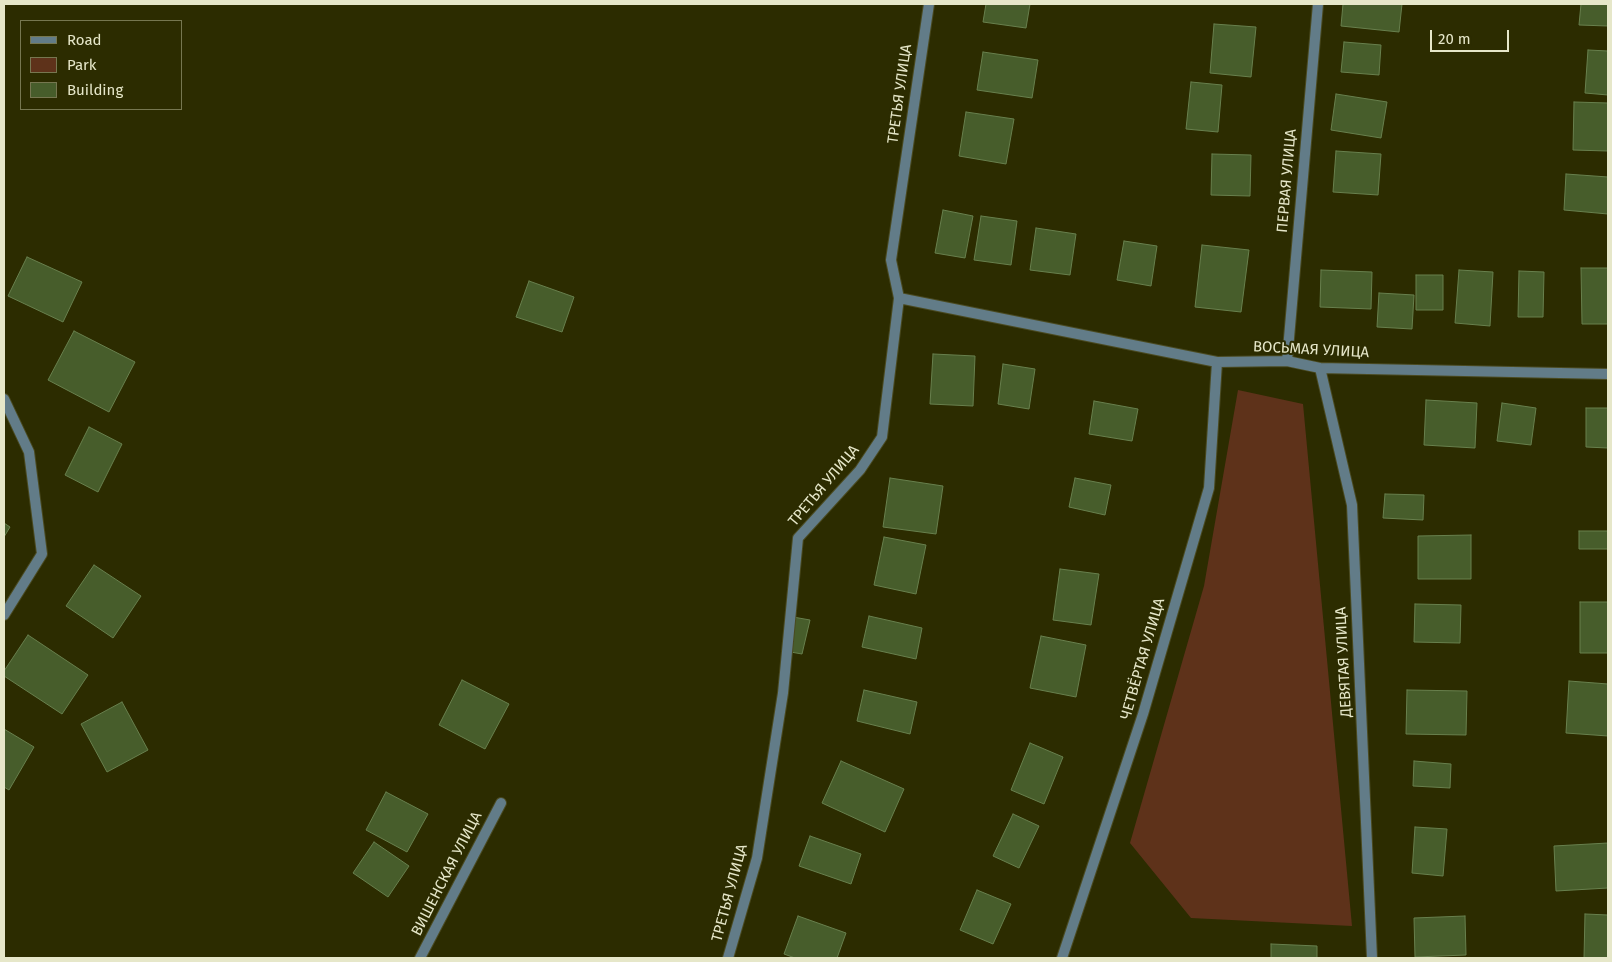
<!DOCTYPE html>
<meta charset="utf-8">
<style>
body{margin:0}
#map{position:relative;width:1612px;height:962px;overflow:hidden;background:#2c2c00;font-family:"Fira Sans",sans-serif}
canvas{display:block}
.frame{position:absolute;inset:0;border:5px solid #e6e7c9;pointer-events:none}
.legend{position:absolute;left:20px;top:20px;width:162px;height:90px;box-sizing:border-box;background:#2c2c00;border:1px solid #767750;margin:0;padding:6px 9px;list-style:none;font-size:15px;color:#e6e7c9}
.legend li{display:flex;align-items:center;gap:10px;height:25px}
.legend b{width:25px;border:1px solid #767750}
.scale{position:absolute;left:1430px;top:30px;width:79px;height:22px;box-sizing:border-box;border:2px solid #e6e7c9;border-top:0;padding-left:6px;font-size:15px;line-height:18px;white-space:nowrap;color:#e6e7c9;-webkit-text-stroke:4px #2c2c00;paint-order:stroke}
</style>
<div id="map">
<canvas width="1612" height="962"></canvas>
<div class="frame"></div>
<ul class="legend">
<li><b style="height:6px;background:#627c88"></b>Road</li>
<li><b style="height:14px;background:#5e321a"></b>Park</li>
<li><b style="height:14px;background:#475d2b"></b>Building</li>
</ul>
<div class="scale">20 m</div>
</div>
<script>
const ctx = document.querySelector('canvas').getContext('2d');
ctx.lineJoin = 'round';
function fill(path, color) {
  ctx.fillStyle = color;
  ctx.fill(path, 'evenodd');
}
function poly(rows) {
  const path = new Path2D();
  for (const r of rows) {
    path.moveTo(r[0], r[1]);
    for (let i = 2; i < r.length; i += 2) path.lineTo(r[i], r[i + 1]);
  }
  return path;
}
function trace(path, color, width, dash) {
  ctx.strokeStyle = color;
  ctx.lineWidth = width;
  ctx.lineCap = dash ? 'butt' : 'round';
  ctx.setLineDash(dash || []);
  ctx.stroke(path);
}
function drawText(font, color, halo, rows, align = 'center') {
  ctx.font = font + ' "Fira Sans",sans-serif';
  ctx.lineWidth = 4;
  ctx.setLineDash([]);
  ctx.textBaseline = 'middle';
  ctx.strokeStyle = halo;
  ctx.fillStyle = color;
  for (const [text, x, y, turn = 0] of rows) {
    ctx.save();
    ctx.translate(x, y);
    ctx.rotate((+turn || 0) * Math.PI / 180);
    ctx.textAlign = isNaN(turn) ? turn : align;
    if (halo) ctx.strokeText(text, 0, 0);
    ctx.fillText(text, 0, 0);
    ctx.restore();
  }
}
fill(poly([
 [1238,390,1303,404,1352,926,1191,918,1130,843,1204,586]
]), '#5e321a');
const building = poly([
 [986,4,1030,4,1026,28,983,22,986,4],
 [1343,4,1402,4,1399,32,1341,26,1343,4],
 [1581,4,1608,4,1608,26,1579,25,1581,4],
 [1214,24,1256,27,1251,77,1210,73,1214,24],
 [1344,42,1381,45,1379,75,1341,72,1344,42],
 [1588,50,1608,51,1608,95,1585,93,1588,50],
 [983,52,1038,60,1032,98,977,90,983,52],
 [1191,82,1222,85,1218,132,1186,129,1191,82],
 [1336,94,1387,102,1381,138,1331,130,1336,94],
 [1574,102,1608,103,1608,151,1573,150,1574,102],
 [966,112,1014,119,1006,164,959,156,966,112],
 [1336,151,1381,154,1378,195,1333,192,1336,151],
 [1212,154,1251,155,1250,196,1211,195,1212,154],
 [1566,174,1608,177,1608,214,1564,210,1566,174],
 [943,210,973,216,965,258,935,253,943,210],
 [981,216,1017,221,1011,265,974,260,981,216],
 [1036,228,1076,234,1070,275,1030,270,1036,228],
 [1124,241,1157,246,1151,286,1117,280,1124,241],
 [1202,245,1249,250,1241,312,1195,307,1202,245],
 [27,257,82,282,63,322,8,296,27,257],
 [1581,268,1608,268,1608,324,1582,324,1581,268],
 [1321,270,1372,272,1371,309,1320,307,1321,270],
 [1459,270,1493,272,1490,326,1455,323,1459,270],
 [1519,271,1544,272,1543,317,1518,317,1519,271],
 [1416,275,1443,275,1443,310,1416,310,1416,275],
 [529,281,574,297,562,332,516,317,529,281],
 [1379,293,1414,295,1412,329,1377,327,1379,293],
 [74,331,135,362,109,412,48,380,74,331],
 [933,354,975,356,973,406,930,404,933,354],
 [1003,364,1035,369,1029,409,998,404,1003,364],
 [1426,400,1477,403,1475,448,1424,445,1426,400],
 [1094,401,1138,409,1132,441,1089,434,1094,401],
 [1502,403,1536,408,1531,445,1497,441,1502,403],
 [1586,408,1608,408,1608,448,1586,447,1586,408],
 [89,427,122,444,98,492,65,475,89,427],
 [890,478,943,486,936,534,883,527,890,478],
 [1075,478,1111,485,1105,515,1069,507,1075,478],
 [1385,494,1424,495,1423,520,1383,518,1385,494],
 [4,523,10,527,4,537,4,523],
 [1579,531,1608,531,1608,549,1579,549,1579,531],
 [1471,535,1471,579,1418,579,1418,536,1471,535],
 [884,537,926,545,916,594,874,585,884,537],
 [94,565,141,596,113,638,66,606,94,565],
 [1060,569,1099,574,1091,625,1053,620,1060,569],
 [1580,602,1608,602,1608,653,1580,653,1580,602],
 [1415,604,1461,605,1460,643,1414,642,1415,604],
 [869,616,922,628,916,659,862,647,869,616],
 [793,617,810,620,802,654,785,651,793,617],
 [28,635,88,675,62,714,4,676,4,671,28,635],
 [1041,636,1086,645,1076,697,1030,688,1041,636],
 [462,680,509,704,485,749,439,725,462,680],
 [1569,681,1608,684,1608,736,1566,733,1569,681],
 [864,690,917,702,910,734,857,721,864,690],
 [1407,690,1467,691,1466,735,1406,734,1407,690],
 [122,702,148,750,107,772,81,724,122,702],
 [4,729,34,747,9,790,4,787,4,729],
 [1030,743,1063,757,1044,804,1011,790,1030,743],
 [841,761,904,789,885,832,822,803,841,761],
 [1414,761,1451,764,1450,788,1413,786,1414,761],
 [386,792,428,814,407,852,366,830,386,792],
 [1013,814,1039,826,1019,868,993,856,1013,814],
 [1415,827,1447,829,1443,876,1412,873,1415,827],
 [810,836,861,854,851,884,799,866,810,836],
 [374,842,409,866,388,897,353,873,374,842],
 [1608,843,1608,888,1556,891,1554,846,1608,843],
 [977,890,1011,904,993,944,960,930,977,890],
 [1585,914,1608,915,1608,958,1584,958,1585,914],
 [798,916,846,933,837,958,795,958,784,954,798,916],
 [1465,916,1466,955,1415,957,1414,918,1465,916],
 [1271,944,1317,946,1317,958,1271,958,1271,944]
]);
fill(building, '#475d2b');
trace(building, '#68804d', 1);
const minor = poly([
 [899,298,1217,362,1287,361,1320,368,1608,374],
 [1287,361,1318,4],
 [1320,368,1352,505,1372,958],
 [4,399,29,452,42,554,4,615],
 [420,958,501,803],
 [728,958,757,858,783,693,798,538,860,470,882,437,899,298,891,260,929,4],
 [1062,958,1143,714,1209,488,1217,362]
]);
trace(minor, '#4a4a20', 12);
trace(minor, '#627c88', 10);
drawText('15px', '#e6e7c9', '#2c2c00', [
 ["ТРЕТЬЯ УЛИЦА",900,94,-82],
 ["ПЕРВАЯ УЛИЦА",1287,181,-85],
 ["ВОСЬМАЯ УЛИЦА",1311,350,3],
 ["ТРЕТЬЯ УЛИЦА",824,486,-50],
 ["ЧЕТВЁРТАЯ УЛИЦА",1143,659,-74],
 ["ДЕВЯТАЯ УЛИЦА",1344,662,-93],
 ["ВИШЕНСКАЯ УЛИЦА",447,874,-63],
 ["ТРЕТЬЯ УЛИЦА",730,893,-75]
]);
</script>
